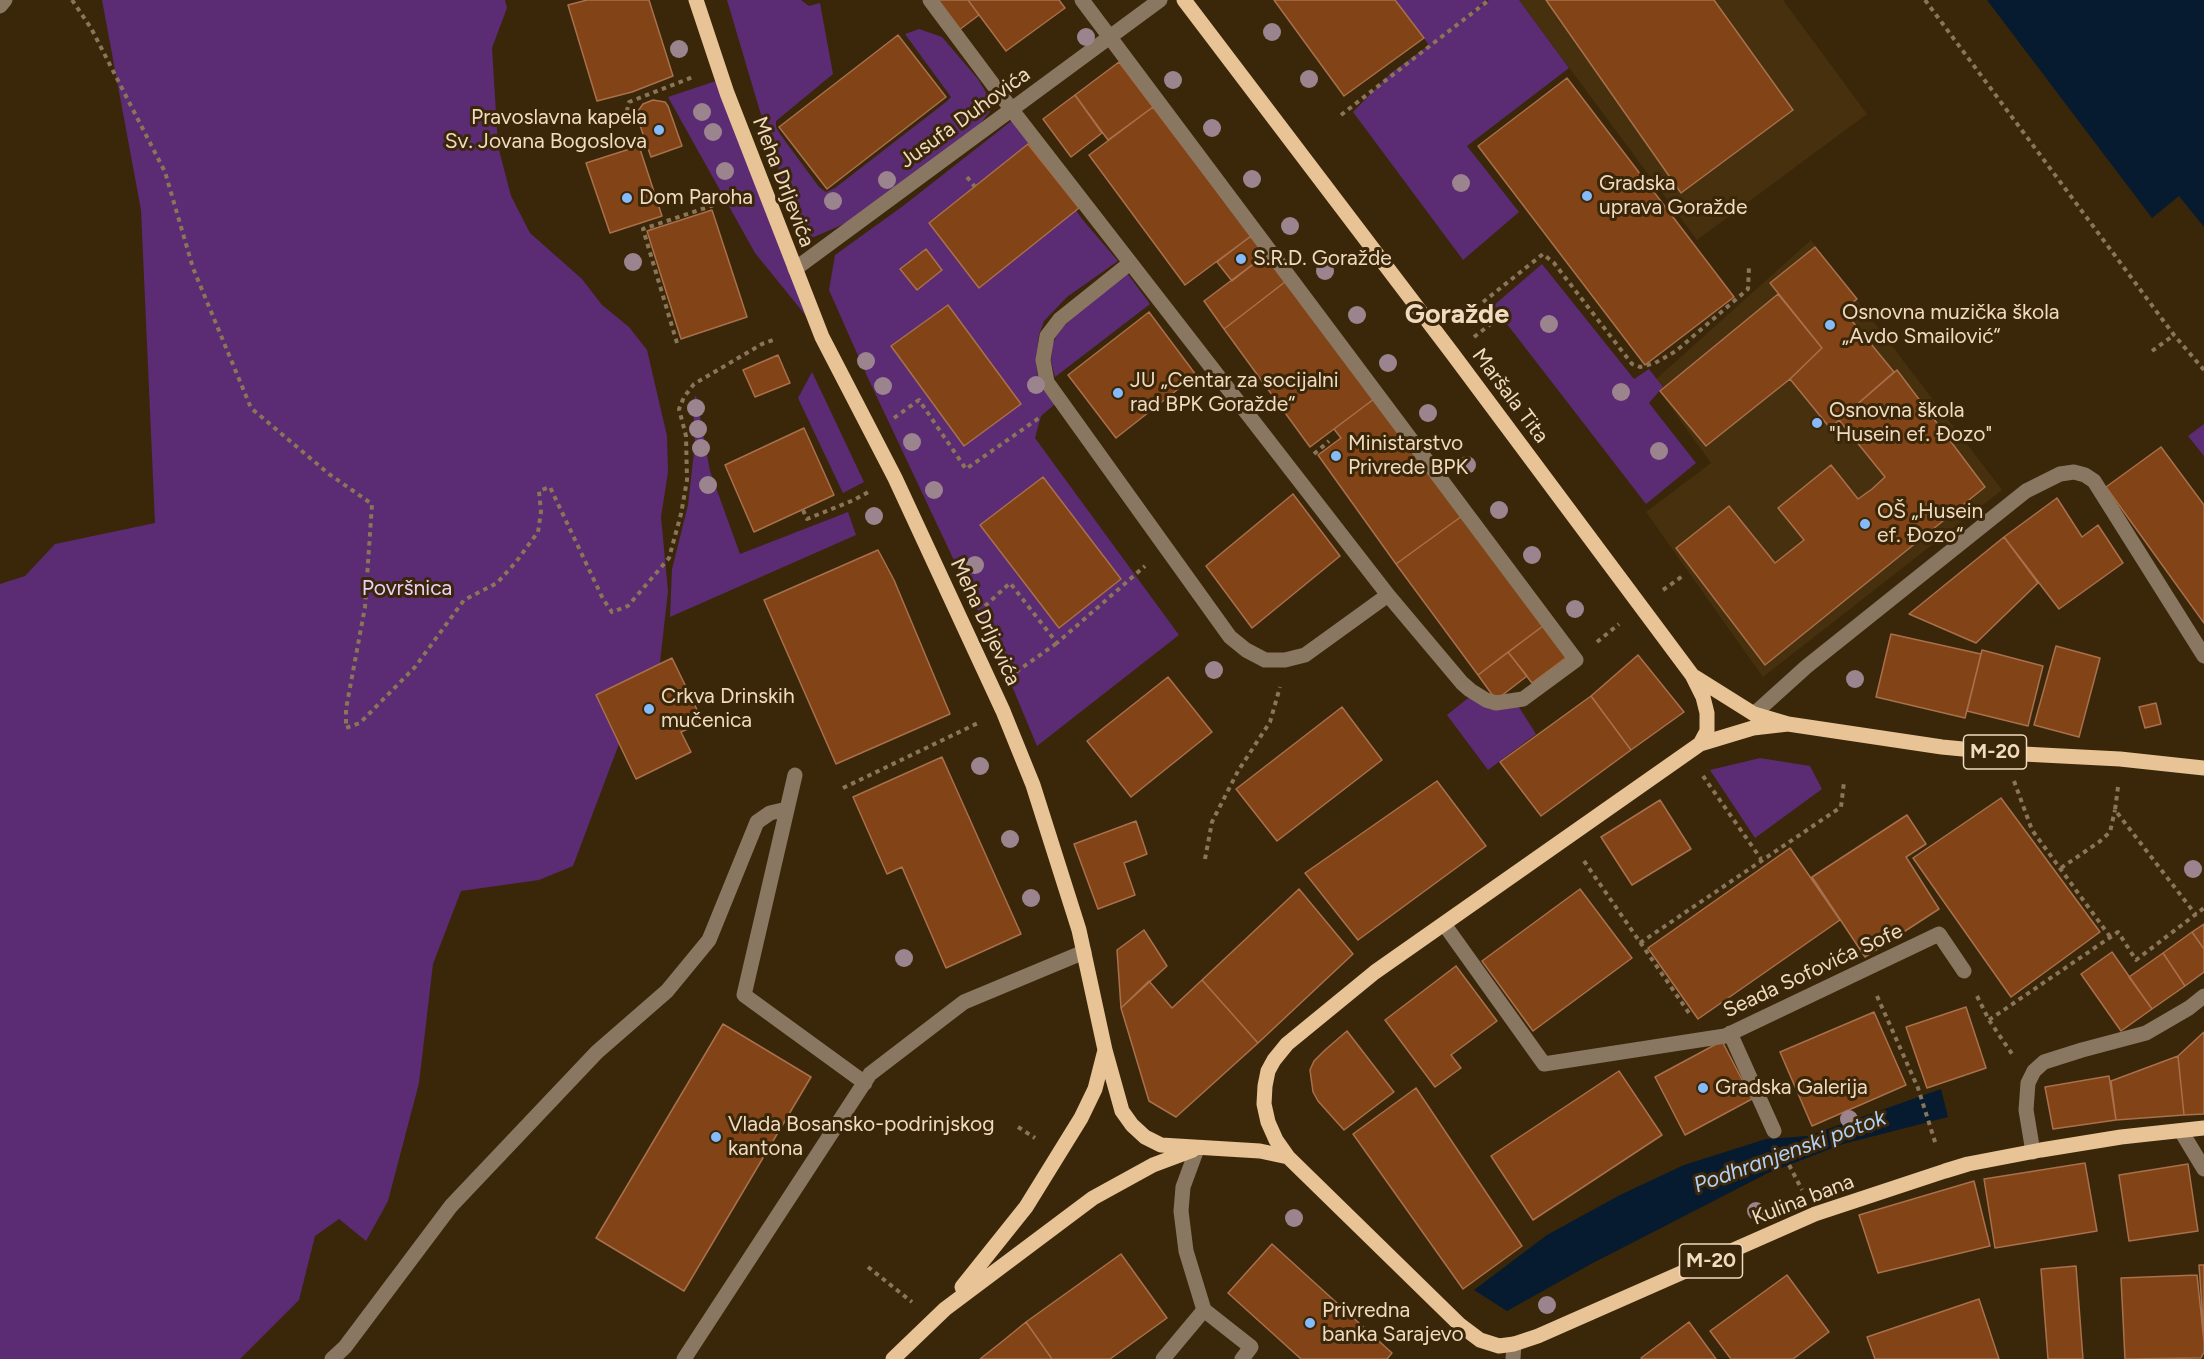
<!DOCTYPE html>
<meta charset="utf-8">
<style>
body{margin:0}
canvas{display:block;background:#3a2609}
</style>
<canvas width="2204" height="1359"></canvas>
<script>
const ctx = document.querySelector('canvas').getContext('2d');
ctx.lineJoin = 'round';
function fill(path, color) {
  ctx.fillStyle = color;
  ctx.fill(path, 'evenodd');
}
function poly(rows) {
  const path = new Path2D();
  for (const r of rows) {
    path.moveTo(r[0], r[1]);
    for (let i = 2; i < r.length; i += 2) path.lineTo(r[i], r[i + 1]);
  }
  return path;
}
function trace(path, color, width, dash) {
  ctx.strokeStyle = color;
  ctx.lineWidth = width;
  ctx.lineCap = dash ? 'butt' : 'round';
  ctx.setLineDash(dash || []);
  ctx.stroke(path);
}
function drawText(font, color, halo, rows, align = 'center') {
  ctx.font = font + ' Figtree,sans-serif';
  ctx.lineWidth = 6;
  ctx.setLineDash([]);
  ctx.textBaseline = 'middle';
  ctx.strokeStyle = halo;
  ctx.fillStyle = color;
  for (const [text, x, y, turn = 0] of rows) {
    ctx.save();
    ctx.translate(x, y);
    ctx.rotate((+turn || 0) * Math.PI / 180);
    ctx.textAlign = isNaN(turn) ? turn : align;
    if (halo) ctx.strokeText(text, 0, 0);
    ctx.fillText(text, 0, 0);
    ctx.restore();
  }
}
fill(poly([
 [1519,0,1783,0,1867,114,1697,240],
 [1811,240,2002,490,1763,677,1646,512,1711,463,1653,382]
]), '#46300d');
fill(poly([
 [102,0,505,0,507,8,492,48,498,146,511,196,530,233,582,279,602,305,629,327,647,350,667,436,668,472,661,517,668,591,658,680,625,728,573,866,539,880,461,891,433,964,419,1083,388,1201,366,1241,339,1219,315,1236,299,1300,240,1359,0,1359,0,584,25,576,55,544,155,523,141,210],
 [727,0,801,0,809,6,820,3,833,74,776,121,776,127,780,134,819,187,826,192,835,188,946,102,951,97,905,34,919,29,942,37,978,79,994,106,965,144,874,211,814,237,807,237,800,232,772,152],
 [1395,0,1487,0,1458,23,1489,0,1519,0,1569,68,1467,146,1519,212,1463,260,1353,112,1391,73,1429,45],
 [716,81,811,322,755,253,668,97],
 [1014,119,1082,219,1118,261,1067,297,1044,321,1039,335,1036,359,1037,371,1039,381,1055,404,1041,416,1035,438,1179,635,1037,746,1002,662,867,376,829,290,835,255,903,206],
 [1542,264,1634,379,1649,369,1663,387,1649,403,1696,463,1646,504,1493,306],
 [1127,273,1150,304,1055,377,1051,361,1053,343,1061,328],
 [812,372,864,482,843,493,798,398],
 [696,395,710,471,740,554,848,512,856,535,670,617,672,569,688,505,695,443,693,401],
 [2204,424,2204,456,2188,436],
 [1472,695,1515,701,1536,734,1488,770,1447,715],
 [1760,758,1810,766,1822,789,1755,838,1710,770]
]), '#5b2b73');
fill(poly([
 [1987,0,2204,0,2204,227,2179,196,2152,218],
 [1941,1089,1948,1117,1843,1144,1768,1173,1591,1264,1507,1311,1474,1290,1547,1235,1620,1195,1684,1165,1766,1139,1808,1136]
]), '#061a30');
const building = poly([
 [587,0,649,0,673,76,632,92,597,101,568,5,587,0],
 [938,0,968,0,979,15,959,30,938,0],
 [968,0,1059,0,1065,8,1006,51,968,0],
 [1274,0,1395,0,1424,38,1344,96,1274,0],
 [1546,0,1714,0,1793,110,1681,193,1546,0],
 [898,35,946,97,827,189,779,127,898,35],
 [1119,62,1153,107,1108,140,1075,95,1119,62],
 [1567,78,1734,297,1645,365,1478,146,1567,78],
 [1075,95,1102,133,1071,157,1043,119,1075,95],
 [653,100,665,102,668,106,682,146,651,157,636,114,643,104,653,100],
 [1153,107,1251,236,1185,285,1089,155,1153,107],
 [1028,144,1079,208,979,288,929,223,1028,144],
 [639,146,662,216,610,233,586,163,639,146],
 [712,210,747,317,681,339,647,231,712,210],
 [1251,236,1265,255,1232,281,1217,262,1251,236],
 [1815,247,1857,299,1843,310,1894,372,1830,428,1790,379,1822,348,1770,283,1815,247],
 [926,249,942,270,917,290,900,269,926,249],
 [1265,255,1285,282,1224,329,1204,301,1265,255],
 [1285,282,1374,399,1310,447,1224,329,1285,282],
 [1778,294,1822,348,1790,379,1706,446,1660,391,1778,294],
 [948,305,1021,404,964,446,891,346,948,305],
 [1149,312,1196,375,1116,438,1068,375,1149,312],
 [778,355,790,383,755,397,743,370,778,355],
 [1897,370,1985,487,1765,665,1676,548,1729,506,1775,563,1804,540,1778,508,1831,465,1858,499,1872,489,1885,477,1839,420,1897,370],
 [1374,399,1462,516,1396,564,1318,455,1341,438,1334,429,1374,399],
 [804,428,834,495,754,532,725,465,804,428],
 [2161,447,2204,505,2204,623,2106,487,2161,447],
 [1043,477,1121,579,1059,628,980,525,1043,477],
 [1293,494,1340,556,1252,628,1206,566,1293,494],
 [2057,498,2082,537,2098,525,2123,563,2059,609,2004,537,2057,498],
 [1462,516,1543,626,1478,675,1396,564,1462,516],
 [2004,537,2038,583,1976,643,1909,614,2004,537],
 [878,550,894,580,950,714,836,764,764,600,878,550],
 [1543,626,1567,657,1532,683,1508,652,1543,626],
 [1891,634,1981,654,1965,718,1876,697,1891,634],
 [2056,646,2100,658,2079,737,2034,725,2056,646],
 [1982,650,2043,666,2028,726,1967,711,1982,650],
 [1508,652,1527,676,1496,700,1478,675,1508,652],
 [1638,655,1684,712,1631,750,1591,696,1638,655],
 [672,658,703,722,681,732,691,752,636,779,596,695,672,658],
 [1168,677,1212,732,1131,797,1087,741,1168,677],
 [1591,696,1631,750,1541,816,1500,762,1591,696],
 [2156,703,2161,724,2145,728,2139,707,2156,703],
 [1342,707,1382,760,1277,841,1236,789,1342,707],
 [942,757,1021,934,946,968,902,867,887,874,853,797,942,757],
 [1437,781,1486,846,1358,940,1305,873,1437,781],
 [2001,798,2100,932,2011,997,1913,858,2001,798],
 [1660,800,1691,849,1632,885,1601,837,1660,800],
 [1907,815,1926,844,1906,857,1939,909,1865,957,1812,877,1907,815],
 [1136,821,1147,854,1124,863,1135,895,1098,909,1074,844,1136,821],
 [1790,848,1840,920,1698,1019,1648,948,1790,848],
 [1299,889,1353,954,1258,1043,1202,980,1299,889],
 [1580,889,1632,958,1533,1031,1482,961,1580,889],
 [2204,924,2204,949,2192,932,2204,924],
 [1144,930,1167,966,1121,1008,1117,950,1144,930],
 [2192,932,2204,949,2204,972,2185,986,2163,953,2192,932],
 [2112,952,2152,1009,2121,1031,2081,974,2112,952],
 [2163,953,2185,986,2152,1009,2129,977,2163,953],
 [1456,966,1497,1021,1451,1055,1461,1068,1435,1087,1385,1020,1456,966],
 [1202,980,1258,1043,1176,1117,1149,1101,1121,1008,1149,981,1172,1008,1202,980],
 [1966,1007,1986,1068,1927,1088,1906,1027,1966,1007],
 [1874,1012,1906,1085,1812,1126,1780,1052,1874,1012],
 [723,1024,811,1077,684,1291,596,1238,723,1024],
 [1347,1031,1394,1092,1344,1130,1318,1101,1313,1092,1310,1070,1314,1061,1325,1050,1347,1031],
 [2204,1032,2204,1114,2184,1115,2178,1056,2204,1032],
 [1722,1041,1752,1099,1685,1135,1655,1077,1722,1041],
 [2178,1056,2184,1115,2116,1120,2111,1081,2178,1056],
 [1619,1071,1662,1135,1533,1220,1491,1156,1619,1071],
 [2109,1076,2116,1120,2053,1129,2045,1087,2109,1076],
 [1416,1088,1522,1246,1463,1289,1353,1134,1416,1088],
 [2085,1163,2097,1231,1995,1248,1984,1179,2085,1163],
 [2188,1164,2198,1231,2129,1241,2119,1175,2188,1164],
 [1974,1181,1990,1246,1878,1273,1859,1215,1974,1181],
 [1272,1244,1392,1353,1387,1359,1301,1359,1228,1293,1272,1244],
 [1121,1254,1167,1318,1110,1359,1052,1359,1026,1322,1121,1254],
 [2199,1265,2204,1265,2204,1337,2199,1265],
 [2076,1266,2083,1359,2048,1359,2041,1269,2076,1266],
 [1787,1275,1829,1332,1793,1359,1731,1359,1710,1331,1787,1275],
 [2197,1275,2204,1342,2204,1352,2201,1358,2125,1359,2121,1278,2197,1275],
 [1979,1299,1999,1359,1875,1359,1867,1337,1979,1299],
 [1026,1322,1052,1359,980,1359,1004,1340,1026,1322],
 [1689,1322,1716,1359,1642,1359,1641,1358,1689,1322]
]);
fill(building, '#824416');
trace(building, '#a8704c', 1.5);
trace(poly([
 [72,0,91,28,165,172,193,268,251,408,329,474,372,504,365,607,346,709,346,728,360,723,415,667,464,600,497,583,516,562,538,532,541,512,539,491,550,487,603,599,612,612,628,606,669,558,681,514,687,480,686,436,679,409,684,397,694,384,762,344,776,339],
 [1925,0,2174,335,2204,370],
 [1341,115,1489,0],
 [607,126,625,119,629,102,693,77],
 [967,177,975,187],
 [1483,302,1543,254,1554,263,1632,364,1640,367,1655,363,1676,351,1748,289,1749,267],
 [1474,337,1496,320],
 [677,343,643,229,714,205],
 [2152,351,2174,335],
 [894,418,919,400,966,469,1039,418],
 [1314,454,1329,441],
 [803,510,807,519,854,500,870,491],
 [1663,590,1684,575],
 [985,606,1010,583,1057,643,1145,566],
 [1597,642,1619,624],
 [1016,672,1057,643],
 [1703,776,1761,859],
 [2014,781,2032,830,2111,938],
 [2118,787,2115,810,2196,915],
 [843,788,978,723],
 [1205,859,1212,822,1238,771,1270,722,1280,687],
 [1584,861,1689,1013],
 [2061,868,2099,842,2110,832,2115,810],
 [1640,943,1841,807,1844,782],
 [1877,996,1918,1088,1936,1145],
 [1977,996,1989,1020,2012,1054],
 [1989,1020,2118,932,2136,960,2204,908],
 [1018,1127,1035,1138],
 [1785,1157,1802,1190],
 [868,1267,912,1302]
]), '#8a7559', 4, [4.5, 4.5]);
trace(poly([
 [930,0,1015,114,1388,595,1462,683,1470,690,1486,700,1496,703,1523,699,1576,660,1082,0],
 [0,6,5,0],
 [1130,263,1060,319,1047,336,1043,360,1047,382,1230,637,1246,650,1265,660,1285,660,1305,655,1388,595],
 [795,269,1160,0],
 [1754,714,1806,667,2026,491,2060,474,2074,472,2085,475,2094,481,2204,656],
 [795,775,744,995,865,1083],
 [1444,924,1544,1064,1725,1036,1939,934,1964,971],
 [1730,1033,1774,1131],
 [2181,1131,2204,1169],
 [1197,1149,1183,1187,1181,1211,1186,1251,1204,1310,1251,1347,1242,1359],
 [2033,1152,2026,1110,2028,1083,2034,1071,2044,1062,2082,1050,2146,1033,2189,1008,2204,996],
 [332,1359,345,1347,451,1206,597,1052,667,991,709,940,757,822,770,813,787,809],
 [684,1359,870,1074,964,1002,1084,952],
 [1163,1359,1204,1310],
 [1513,1359,1514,1344]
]), '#897761', 15);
trace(poly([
 [696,0,727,93,822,337,895,478,1003,711,1033,785,1079,930,1105,1050,1122,1111,1132,1125,1145,1137,1161,1145,1260,1151,1288,1157],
 [1184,0,1452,353,1692,675,1703,697,1707,713,1707,731,1700,744],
 [1695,677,1754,714,1788,724,1942,747,2004,753,2120,759,2204,768],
 [1788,724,1753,728,1700,744,1375,972,1287,1044,1274,1060,1268,1071,1265,1086,1264,1104,1268,1122,1276,1140,1288,1157,1460,1325,1480,1340,1499,1346,1514,1344,1538,1336,1815,1214,1945,1171,1968,1164,2041,1150,2121,1137,2204,1128],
 [962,1287,1026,1207,1081,1118,1095,1089,1105,1050],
 [893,1359,945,1309,1093,1198,1153,1165,1193,1150]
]), '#e8c395', 15);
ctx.fillStyle = '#9b848e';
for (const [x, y] of [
 [1272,32],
 [1086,37],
 [679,49],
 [1309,79],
 [1173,80],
 [702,112],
 [1212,128],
 [713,132],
 [725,171],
 [1252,179],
 [887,180],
 [1461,183],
 [833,201],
 [1290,226],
 [633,262],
 [1325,271],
 [1357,315],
 [1549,324],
 [866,361],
 [1388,363],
 [1036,385],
 [883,386],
 [1621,392],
 [696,408],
 [1428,413],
 [698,429],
 [912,442],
 [701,448],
 [1659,451],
 [1467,465],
 [708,485],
 [934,490],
 [1499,510],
 [874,516],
 [1532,555],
 [975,565],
 [1575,609],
 [1214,670],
 [1855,679],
 [980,766],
 [1010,839],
 [2193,869],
 [1031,898],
 [904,958],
 [1849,1119],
 [1756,1211],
 [1294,1218],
 [1547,1305]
]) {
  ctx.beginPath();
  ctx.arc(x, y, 9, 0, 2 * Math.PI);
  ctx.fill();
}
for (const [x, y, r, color] of [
 [659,130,6,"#85bbfb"],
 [1587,196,6,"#85bbfb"],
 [627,198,6,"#85bbfb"],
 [1241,259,6,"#85bbfb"],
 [1830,325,6,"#85bbfb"],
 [1118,393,6,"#85bbfb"],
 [1817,423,6,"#85bbfb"],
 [1336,456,6,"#85bbfb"],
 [1865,524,6,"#85bbfb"],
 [649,709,6,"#85bbfb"],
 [1703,1088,6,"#85bbfb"],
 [716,1137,6,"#85bbfb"],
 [1310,1323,6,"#85bbfb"]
]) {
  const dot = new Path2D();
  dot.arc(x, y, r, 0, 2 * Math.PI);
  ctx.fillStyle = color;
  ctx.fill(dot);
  trace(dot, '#3a2609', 2);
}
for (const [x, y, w] of [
 [1995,752,63],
 [1711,1261,63]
]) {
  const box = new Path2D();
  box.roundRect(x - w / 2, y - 17, w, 34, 4.5);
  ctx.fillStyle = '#3a2609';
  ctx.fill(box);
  trace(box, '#f1dbc0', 1.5);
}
drawText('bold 20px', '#f1dbc0', null, [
 ["M-20",1995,752],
 ["M-20",1711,1261]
]);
drawText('21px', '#f1dbc0', '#3a2609', [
 ["Pravoslavna kapela",647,118,"right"],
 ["Sv. Jovana Bogoslova",647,142,"right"],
 ["Gradska",1599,184],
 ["uprava Goražde",1599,208],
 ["Dom Paroha",639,198],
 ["S.R.D. Goražde",1253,259],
 ["Osnovna muzička škola",1842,313],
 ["„Avdo Smailović“",1842,337],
 ["JU „Centar za socijalni",1130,381],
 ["rad BPK Goražde“",1130,405],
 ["Osnovna škola",1829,411],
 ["\"Husein ef. Đozo\"",1829,435],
 ["Ministarstvo",1348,444],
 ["Privrede BPK",1348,468],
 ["OŠ „Husein",1877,512],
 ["ef. Đozo“",1877,536],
 ["Crkva Drinskih",661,697],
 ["mučenica",661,721],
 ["Gradska Galerija",1715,1088],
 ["Vlada Bosansko-podrinjskog",728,1125],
 ["kantona",728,1149],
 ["Privredna",1322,1311],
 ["banka Sarajevo",1322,1335]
], 'left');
drawText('21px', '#f1dbc0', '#3a2609', [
 ["Jusufa Duhovića",965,118,-36],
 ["Meha Drljevića",783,182,69],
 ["Maršala Tita",1510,396,53],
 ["Meha Drljevića",985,622,65],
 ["Seada Sofovića Sofe",1813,971,-25],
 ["Kulina bana",1803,1200,-21]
]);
drawText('21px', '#ebd1fa', '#3a2609', [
 ["Površnica",407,589]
]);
drawText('italic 22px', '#b2d1f7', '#3a2609', [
 ["Podhranjenski potok",1790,1152,-20]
]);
drawText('bold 27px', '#f1dbc0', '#3a2609', [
 ["Goražde",1457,315]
]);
</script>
